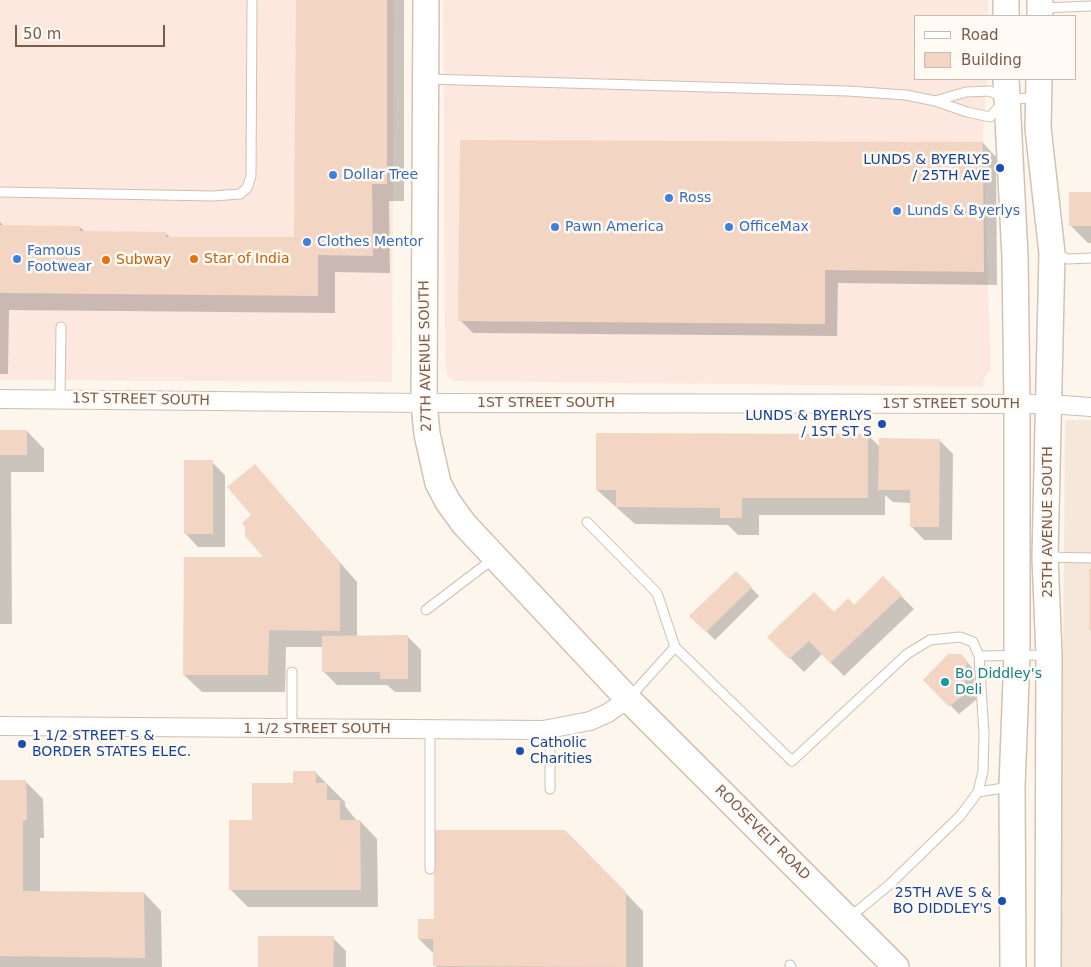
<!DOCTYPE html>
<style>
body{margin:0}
#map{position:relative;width:1091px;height:967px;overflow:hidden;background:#fdf6ec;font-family:"DejaVu Sans",sans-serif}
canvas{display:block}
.legend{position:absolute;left:914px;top:15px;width:162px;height:65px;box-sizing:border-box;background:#fffaf3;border:1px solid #cabbb1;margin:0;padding:6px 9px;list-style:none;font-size:15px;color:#7a5c4d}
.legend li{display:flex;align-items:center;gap:10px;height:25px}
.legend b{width:25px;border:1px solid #cabbb1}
.scale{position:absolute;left:15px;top:25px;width:150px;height:22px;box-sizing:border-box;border:2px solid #7a5c4d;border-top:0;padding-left:6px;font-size:15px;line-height:18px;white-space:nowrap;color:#7a5c4d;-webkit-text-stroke:4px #fffaf3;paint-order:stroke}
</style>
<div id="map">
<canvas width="1091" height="967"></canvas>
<ul class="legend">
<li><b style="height:6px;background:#fff"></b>Road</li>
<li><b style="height:14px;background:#f3d5c3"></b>Building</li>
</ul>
<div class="scale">50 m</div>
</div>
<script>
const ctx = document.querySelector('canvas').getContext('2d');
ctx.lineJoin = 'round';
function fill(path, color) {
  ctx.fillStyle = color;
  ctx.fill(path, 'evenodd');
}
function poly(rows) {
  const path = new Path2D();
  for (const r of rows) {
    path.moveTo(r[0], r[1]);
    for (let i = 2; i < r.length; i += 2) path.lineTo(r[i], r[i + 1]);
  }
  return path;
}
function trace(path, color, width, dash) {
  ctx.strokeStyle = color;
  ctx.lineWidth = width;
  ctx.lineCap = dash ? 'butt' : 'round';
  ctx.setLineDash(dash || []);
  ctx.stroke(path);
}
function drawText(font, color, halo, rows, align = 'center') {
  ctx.font = font + ' "DejaVu Sans",sans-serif';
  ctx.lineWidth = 5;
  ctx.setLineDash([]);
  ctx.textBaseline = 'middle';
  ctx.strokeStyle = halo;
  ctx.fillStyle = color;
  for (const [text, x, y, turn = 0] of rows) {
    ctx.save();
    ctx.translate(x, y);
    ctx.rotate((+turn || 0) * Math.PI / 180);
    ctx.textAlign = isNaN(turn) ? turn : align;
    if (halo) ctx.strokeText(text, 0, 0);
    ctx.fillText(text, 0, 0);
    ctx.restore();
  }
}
fill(poly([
 [1065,420,1091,420,1091,967,1047,967,1063,657]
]), '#f5e8da');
fill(poly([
 [0,0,394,0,392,382,0,380],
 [443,0,988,0,988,16,915,16,915,79,987,79,983,131,991,370,984,378,983,387,453,381,447,375,445,355]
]), '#fde8e0');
fill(poly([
 [298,0,404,0,404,201,389,201,390,273,335,272,335,313,9,310,8,374,0,374,0,222,4,227,80,227,85,232,165,233,171,238,296,238],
 [983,143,996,157,997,285,838,283,837,336,473,333,460,320],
 [1091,193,1091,243,1088,243,1070,225],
 [0,431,27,431,44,449,44,472,11,472,12,624,0,624],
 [868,435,880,447,939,440,953,454,952,540,924,540,911,526,911,503,893,502,885,495,885,515,759,515,759,535,738,535,728,525,635,524,597,490],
 [212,462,225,475,225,547,198,547,185,533],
 [255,465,357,582,357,637,407,636,421,650,421,692,395,692,387,685,337,685,324,672,324,647,286,647,285,692,202,692,184,675,265,558,253,515],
 [736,572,759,596,715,640,691,616],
 [883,578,914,609,844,676,822,654,804,672,769,637,854,606],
 [961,655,975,671,973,693,977,699,959,714,925,680],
 [315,772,345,802,345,806,357,821,360,821,377,839,378,907,248,907,231,890,254,821,294,785],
 [0,781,26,782,43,799,44,838,40,838,40,892,144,893,161,911,162,967,0,967],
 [565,831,643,911,643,967,436,967,435,955,419,939,435,920],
 [333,938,346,951,346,967,259,967]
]), '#0003');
fill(poly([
 [296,0,387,0,387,184,372,184,373,256,318,255,318,296,0,293,0,225,80,226,80,231,166,232,166,237,294,237],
 [460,140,983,142,984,272,825,270,825,324,458,321],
 [1069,192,1091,192,1091,226,1069,226],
 [0,430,27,430,27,455,0,455],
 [596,433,868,434,868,498,742,498,742,518,720,518,720,508,616,507,616,490,596,490],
 [879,438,940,439,939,527,910,527,910,490,878,490],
 [184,460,213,460,213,534,184,534],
 [255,464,340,563,340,631,269,630,268,675,183,675,184,557,263,557,245,536,245,527,242,523,251,515,227,487],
 [1089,569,1091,569,1091,630,1089,630],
 [736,571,752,587,706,632,689,616],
 [883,576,902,595,830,663,809,641,789,659,767,637,814,592,834,612,848,598,854,605],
 [408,635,408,679,380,679,380,672,322,672,322,636],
 [948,654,961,654,967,661,965,683,969,690,949,707,923,680],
 [293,771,316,771,316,783,327,783,327,800,340,800,340,820,360,820,361,890,229,890,229,820,252,820,252,783,293,783],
 [0,780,26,780,27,820,23,821,23,891,144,892,145,958,0,956],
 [434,830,565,830,626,892,626,967,433,966,433,939,418,939,418,919,434,919],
 [258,936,334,936,333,967,258,967]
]), '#f3d5c3');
const lane = poly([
 [1041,8,1091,6],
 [426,79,848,91,906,95,935,101,967,112,990,117,1003,102],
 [935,101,966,92,990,91,1005,99,1036,98],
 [0,192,213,196,240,194,247,188,251,176,252,0],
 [1054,254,1068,259,1091,258],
 [60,399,61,327],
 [587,522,657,593,675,647],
 [1046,557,1091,558],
 [426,610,493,559],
 [979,656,1047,655],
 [292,672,292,729],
 [629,698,675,647,792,761,907,654,930,640,960,637,973,642,979,656,984,734,983,771,978,792,960,816,889,885,850,917],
 [550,729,550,789],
 [430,730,430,869],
 [978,792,1010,787],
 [790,965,791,967]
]);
const street = poly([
 [0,399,424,403,1049,404,1091,407],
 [0,726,543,730,590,721,608,713,628,699]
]);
const secondary = poly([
 [426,0,424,403,427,434,438,483,448,502,464,524,628,699,896,967],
 [1006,16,1006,0],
 [1040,16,1040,0],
 [1006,79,1015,257,1017,404,1017,654,1012,786,1013,967],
 [1039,79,1038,128,1052,253,1045,557,1049,655,1048,967]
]);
trace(lane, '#d1beb0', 11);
trace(street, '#d1beb0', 20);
trace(secondary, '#d6c0b0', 28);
trace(lane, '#fff', 9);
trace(street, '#fff', 18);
trace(secondary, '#fff', 25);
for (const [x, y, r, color] of [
 [1000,168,5,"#1a4fb4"],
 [333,175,5,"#3f7fe0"],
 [669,198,5,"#3f7fe0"],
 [897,211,5,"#3f7fe0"],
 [555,227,5,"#3f7fe0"],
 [729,227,5,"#3f7fe0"],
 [307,242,5,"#3f7fe0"],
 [17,259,5,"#3f7fe0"],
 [194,259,5,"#e8710a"],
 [106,260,5,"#e8710a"],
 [882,424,5,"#1a4fb4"],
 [945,682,5,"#0f9aa8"],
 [22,744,5,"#1a4fb4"],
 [520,751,5,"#1a4fb4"],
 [1002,901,5,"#1a4fb4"]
]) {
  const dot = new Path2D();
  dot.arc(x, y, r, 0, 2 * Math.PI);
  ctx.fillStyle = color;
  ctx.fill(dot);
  trace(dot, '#fffaf3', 2);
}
drawText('14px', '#164399', '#fffaf3', [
 ["LUNDS & BYERLYS",990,160],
 ["/ 25TH AVE",990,176],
 ["LUNDS & BYERLYS",872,416],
 ["/ 1ST ST S",872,432],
 ["1 1/2 STREET S &",32,736,"left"],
 ["BORDER STATES ELEC.",32,752,"left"],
 ["Catholic",530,743,"left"],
 ["Charities",530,759,"left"],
 ["25TH AVE S &",992,893],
 ["BO DIDDLEY'S",992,909]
], 'right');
drawText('14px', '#366cbe', '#fffaf3', [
 ["Dollar Tree",343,175],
 ["Ross",679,198],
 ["Lunds & Byerlys",907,211],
 ["Pawn America",565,227],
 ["OfficeMax",739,227],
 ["Clothes Mentor",317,242],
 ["Famous",27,251],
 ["Footwear",27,267]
], 'left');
drawText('14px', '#c56008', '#fffaf3', [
 ["Star of India",204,259],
 ["Subway",116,260]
], 'left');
drawText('14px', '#7a5c4d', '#fffaf3', [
 ["27TH AVENUE SOUTH",426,356,-91],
 ["1ST STREET SOUTH",141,400,1],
 ["1ST STREET SOUTH",546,403],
 ["1ST STREET SOUTH",951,404],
 ["25TH AVENUE SOUTH",1048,522,-90],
 ["1 1/2 STREET SOUTH",317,729],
 ["ROOSEVELT ROAD",762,833,45]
]);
drawText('14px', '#0d838f', '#fffaf3', [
 ["Bo Diddley's",955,674],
 ["Deli",955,690]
], 'left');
</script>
